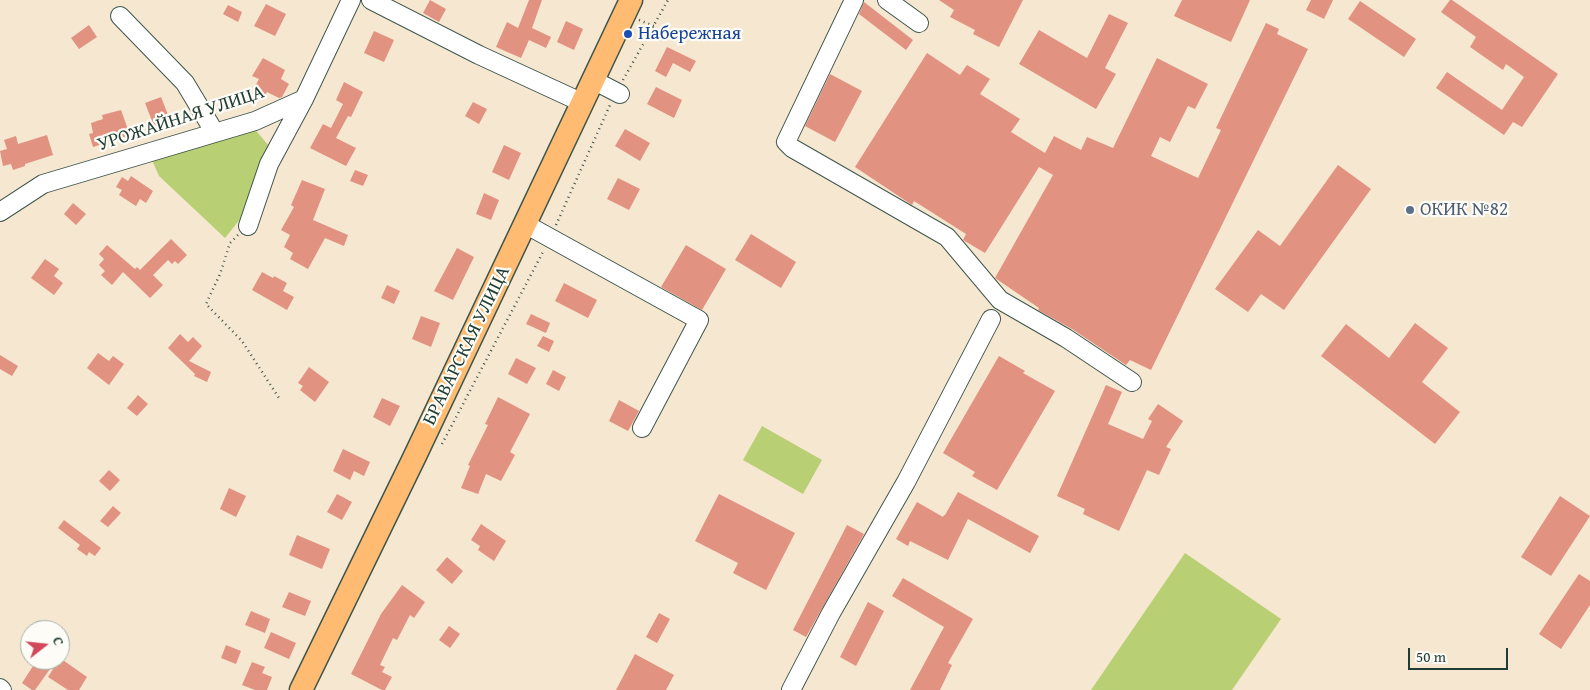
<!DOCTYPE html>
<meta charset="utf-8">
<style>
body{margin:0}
#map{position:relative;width:1590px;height:690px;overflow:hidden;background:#f6e7d1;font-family:"Gentium Book Plus",serif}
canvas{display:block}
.north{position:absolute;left:20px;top:620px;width:50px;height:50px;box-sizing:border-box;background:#fdfcf7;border:1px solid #a4b0a9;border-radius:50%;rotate:74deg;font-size:14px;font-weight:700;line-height:20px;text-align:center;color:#1f3d34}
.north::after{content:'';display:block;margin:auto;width:18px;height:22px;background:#d1495b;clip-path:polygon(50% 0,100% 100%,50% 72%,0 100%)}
.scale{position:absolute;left:1408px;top:648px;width:100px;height:22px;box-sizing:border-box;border:2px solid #1f3d34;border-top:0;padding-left:6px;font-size:15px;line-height:18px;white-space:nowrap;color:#1f3d34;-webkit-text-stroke:4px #fdfcf7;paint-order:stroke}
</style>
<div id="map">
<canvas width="1590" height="690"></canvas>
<div class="north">С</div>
<div class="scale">50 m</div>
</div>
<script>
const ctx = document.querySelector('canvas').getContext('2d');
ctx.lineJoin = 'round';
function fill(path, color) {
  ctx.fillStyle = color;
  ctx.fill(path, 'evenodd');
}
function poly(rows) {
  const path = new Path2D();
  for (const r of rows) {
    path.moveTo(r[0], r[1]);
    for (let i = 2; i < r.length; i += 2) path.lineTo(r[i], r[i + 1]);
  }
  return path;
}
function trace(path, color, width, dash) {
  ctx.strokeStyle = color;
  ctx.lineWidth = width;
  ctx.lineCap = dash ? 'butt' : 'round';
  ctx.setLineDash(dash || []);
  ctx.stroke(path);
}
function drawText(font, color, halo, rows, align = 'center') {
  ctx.font = font + ' "Gentium Book Plus",serif';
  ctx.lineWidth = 4.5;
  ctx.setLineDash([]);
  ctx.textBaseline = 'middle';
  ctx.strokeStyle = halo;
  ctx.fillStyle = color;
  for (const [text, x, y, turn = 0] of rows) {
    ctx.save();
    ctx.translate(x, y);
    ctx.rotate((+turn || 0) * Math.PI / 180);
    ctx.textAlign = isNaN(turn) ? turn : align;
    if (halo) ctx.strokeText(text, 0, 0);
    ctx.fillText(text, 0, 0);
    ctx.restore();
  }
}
fill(poly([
 [252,126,269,146,241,218,225,238,159,176,152,160],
 [762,426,822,460,803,494,743,460],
 [1185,553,1281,619,1232,690,1091,690]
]), '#b8cf73');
fill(poly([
 [430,0,446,9,439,22,423,13],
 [529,0,542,0,532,28,551,37,546,48,529,40,521,58,496,47,507,22,518,28],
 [939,0,1023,0,999,47,973,34,975,30,950,17,954,10],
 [1182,0,1250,0,1231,42,1174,16],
 [1311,0,1333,0,1324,19,1306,10],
 [1450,0,1452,0,1558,74,1522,127,1513,122,1504,135,1436,88,1447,72,1502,110,1524,77,1506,64,1503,70,1470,47,1476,37,1441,12],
 [1360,1,1416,39,1404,57,1348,19],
 [864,2,913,40,906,50,859,14],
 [266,4,286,14,275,36,254,26],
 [228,5,242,12,238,22,223,14],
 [1109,14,1128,23,1105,68,1116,74,1096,109,1019,64,1039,30,1087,58],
 [566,21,583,29,574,50,557,42],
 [1266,23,1279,29,1277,34,1308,49,1151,370,1130,360,1126,365,1072,329,1038,310,1039,308,995,278,1053,175,1039,167,985,253,963,240,966,234,914,201,912,205,855,167,927,53,960,75,967,65,990,79,980,94,1020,119,1011,132,1045,153,1054,136,1081,150,1087,137,1113,148,1157,58,1208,84,1195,109,1188,106,1170,142,1160,137,1151,156,1198,178,1221,130,1216,128],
 [89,25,97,37,79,49,71,38],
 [374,31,394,40,384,62,364,53],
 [667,47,696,61,690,72,673,63,666,77,655,71],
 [263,58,285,70,281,79,289,84,282,97,279,98,267,92,264,96,253,90,259,79,252,76],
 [830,74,862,91,835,142,805,126],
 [344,82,363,92,351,117,348,116,336,138,356,148,346,166,310,148,323,124,331,128,343,104,336,100],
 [656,87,682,100,674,118,647,104],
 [161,97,170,120,154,126,145,103],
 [473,102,487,109,479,124,465,116],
 [121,110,130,135,93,147,89,134,93,133,91,123,103,119,102,115],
 [625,129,650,143,640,161,615,146],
 [47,135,53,155,25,164,25,166,13,170,11,164,3,166,0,151,7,149,4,140,16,136,18,144],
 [504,145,521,153,509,180,492,172],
 [1338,165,1371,189,1284,310,1261,294,1248,312,1215,289,1258,230,1280,246],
 [355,170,368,175,363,186,350,181],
 [131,176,153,191,146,203,140,199,136,206,119,195,122,190,116,187,122,177,128,181],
 [618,178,640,189,629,210,607,199],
 [302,180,325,189,313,220,348,235,344,246,325,238,308,269,290,259,293,253,284,247,290,235,281,230,294,207,291,205],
 [484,193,499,200,491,220,476,214],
 [73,203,86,214,76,225,64,214],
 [751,234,796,262,781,288,735,260],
 [171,239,187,255,178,264,175,261,172,264,168,260,153,275,163,285,150,298,123,272,112,285,101,275,105,271,99,265,104,259,99,254,107,245,135,269,137,267,140,270],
 [686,245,726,269,702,310,661,287],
 [457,248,474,257,453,300,434,291],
 [45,259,59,269,54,276,63,283,54,295,31,278],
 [262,272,273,278,274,276,287,283,283,291,294,297,287,310,252,290],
 [564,283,597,300,588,318,555,301],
 [387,285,400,291,394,304,381,298],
 [531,314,550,323,546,333,526,324],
 [421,316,440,323,431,347,412,339],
 [1415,323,1448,348,1422,382,1460,412,1435,444,1321,356,1346,324,1389,358],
 [180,334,188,342,193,337,202,346,189,361,211,372,207,382,194,376,195,374,168,348],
 [543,336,554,341,549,352,537,346],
 [98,353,109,361,113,356,124,364,109,385,87,368],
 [0,355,18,366,12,376,0,369],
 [999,356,1025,371,1023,373,1055,391,997,490,972,476,975,472,943,453],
 [516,358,536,368,527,384,508,374],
 [309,367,329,382,315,402,300,390,303,386,298,383],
 [553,370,566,377,559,391,546,384],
 [1106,385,1122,392,1108,424,1143,439,1152,421,1148,419,1158,404,1183,421,1166,447,1171,449,1159,475,1147,470,1119,531,1083,514,1085,509,1057,496],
 [138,395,148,404,137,416,127,408],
 [498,397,530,414,510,452,515,455,501,481,486,474,478,494,461,488,470,466,468,465,488,425,485,424],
 [382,398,400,406,390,426,373,417],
 [619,400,639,411,628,431,609,421],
 [343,449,370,462,364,476,354,471,350,480,333,471],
 [109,470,120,480,110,491,99,481],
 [229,488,246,496,236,517,220,509],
 [958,492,1039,536,1030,553,968,519,948,560,910,541,908,546,896,539,917,502,943,517,944,515,945,515],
 [337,494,352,502,342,520,327,512],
 [719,494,795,533,766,590,733,573,738,563,695,541],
 [1560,496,1590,516,1551,576,1521,557],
 [113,506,121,513,108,527,100,521],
 [64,520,101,548,95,556,89,552,87,556,77,549,80,545,58,528],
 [481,524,506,541,494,561,478,550,480,546,471,540],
 [847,525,864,534,806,637,793,630],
 [297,535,330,549,322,569,289,555],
 [447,557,463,571,452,584,436,570],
 [1579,574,1590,581,1590,605,1561,649,1539,634],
 [903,578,973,619,948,663,952,665,940,690,910,690,944,627,892,596],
 [402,585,425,602,414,618,410,615,397,640,393,638,380,665,385,667,382,672,392,677,385,690,382,690,351,674,381,614],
 [289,592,311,601,305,616,282,607],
 [868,602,884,611,856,666,840,657],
 [251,611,270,619,265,633,245,625],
 [659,613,670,619,657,643,646,637],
 [449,626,460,634,450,648,439,640],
 [271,632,296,643,289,659,264,648],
 [226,645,241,651,236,664,221,658],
 [635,654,674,675,666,690,616,690],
 [60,658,87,677,79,690,68,690,48,677],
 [37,660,50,669,35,690,32,690,22,683],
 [252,662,265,667,262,673,272,677,267,690,255,690,242,685]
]), '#e29280');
const minor = poly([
 [371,0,479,55,583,103],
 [854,0,786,142,792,148,947,237,1000,300,1066,338,1132,382],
 [887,0,919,23],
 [120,16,185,83,215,133],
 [593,80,620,94],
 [0,212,43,184,255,121,304,99],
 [525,224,699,320,642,428],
 [248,226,269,164,304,99,351,0],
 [0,688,2,690],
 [791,690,831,613,906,482,991,319]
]);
const major = poly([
 [301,690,414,458,631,0]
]);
trace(minor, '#3f564c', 20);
trace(major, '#3f564c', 25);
trace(poly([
 [639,20,654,26],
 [623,80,668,0],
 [556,225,610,105],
 [238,235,230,243,220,274,206,304,242,341,279,398],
 [442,444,544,250]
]), '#3f564c', 2.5, [1, 4]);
trace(minor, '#fff', 18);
trace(major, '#febb71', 22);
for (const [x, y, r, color] of [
 [628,34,5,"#1a4fb4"],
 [1410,210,5,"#5c6f8a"]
]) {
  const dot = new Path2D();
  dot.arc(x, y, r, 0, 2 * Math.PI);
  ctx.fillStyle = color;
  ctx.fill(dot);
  trace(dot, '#fdfcf7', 2);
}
drawText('19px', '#164399', '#fdfcf7', [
 ["Набережная",638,34]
], 'left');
drawText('19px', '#1f3d34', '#fdfcf7', [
 ["УРОЖАЙНАЯ УЛИЦА",181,119,-18],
 ["БРАВАРСКАЯ УЛИЦА",467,346,-64]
]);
drawText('19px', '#4e5e75', '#fdfcf7', [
 ["ОКИК №82",1420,210]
], 'left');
</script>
